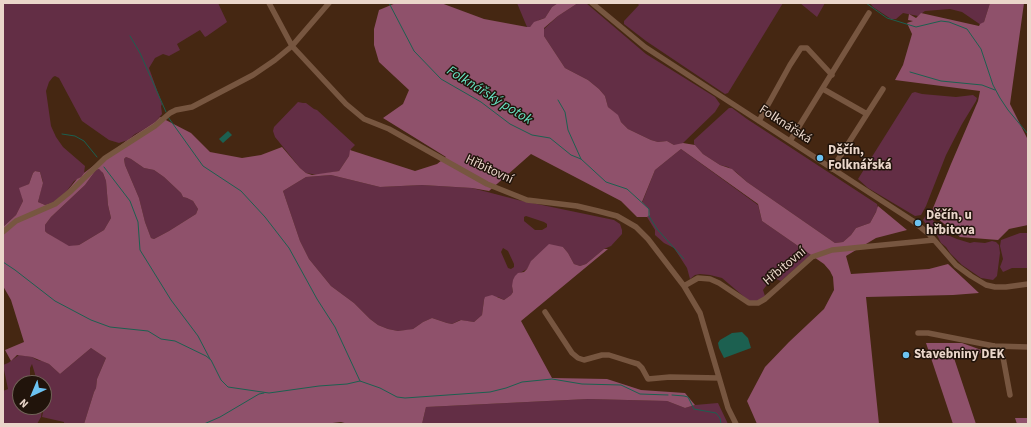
<!DOCTYPE html>
<meta charset="utf-8">
<style>
body{margin:0}
#map{position:relative;width:1031px;height:427px;overflow:hidden;background:#452712;font-family:"Source Sans 3",sans-serif}
canvas{display:block}
.frame{position:absolute;inset:0;border:4px solid #ead6ca;pointer-events:none}
.north{position:absolute;left:12px;top:375px;width:40px;height:40px;box-sizing:border-box;background:#21140b;border:1px solid #716257;border-radius:50%;rotate:224deg;font-size:11px;font-weight:700;line-height:16px;text-align:center;color:#ead6ca}
.north::after{content:'';display:block;margin:auto;width:14px;height:18px;background:#6cc3f2;clip-path:polygon(50% 0,100% 100%,50% 72%,0 100%)}
</style>
<div id="map">
<canvas width="1031" height="427"></canvas>
<div class="frame"></div>
<div class="north">N</div>
</div>
<script>
const ctx = document.querySelector('canvas').getContext('2d');
ctx.lineJoin = 'round';
function fill(path, color) {
  ctx.fillStyle = color;
  ctx.fill(path, 'evenodd');
}
function poly(rows) {
  const path = new Path2D();
  for (const r of rows) {
    path.moveTo(r[0], r[1]);
    for (let i = 2; i < r.length; i += 2) path.lineTo(r[i], r[i + 1]);
  }
  return path;
}
function trace(path, color, width, dash) {
  ctx.strokeStyle = color;
  ctx.lineWidth = width;
  ctx.lineCap = dash ? 'butt' : 'round';
  ctx.setLineDash(dash || []);
  ctx.stroke(path);
}
function drawText(font, color, halo, rows, align = 'center') {
  ctx.font = font + ' "Source Sans 3",sans-serif';
  ctx.lineWidth = 3;
  ctx.setLineDash([]);
  ctx.textBaseline = 'middle';
  ctx.strokeStyle = halo;
  ctx.fillStyle = color;
  for (const [text, x, y, turn = 0] of rows) {
    ctx.save();
    ctx.translate(x, y);
    ctx.rotate((+turn || 0) * Math.PI / 180);
    ctx.textAlign = isNaN(turn) ? turn : align;
    if (halo) ctx.strokeText(text, 0, 0);
    ctx.fillText(text, 0, 0);
    ctx.restore();
  }
}
fill(poly([
 [3,3,218,3,227,22,207,36,205,37,200,30,177,44,180,50,169,56,163,54,155,58,149,68,162,104,161,106,162,114,155,122,141,131,135,134,128,140,119,143,109,140,82,121,59,78,55,76,53,77,49,82,46,91,51,126,56,137,63,147,85,166,84,173,81,177,74,181,64,195,52,203,45,205,38,202,43,182,40,172,35,171,33,173,29,184,20,188,23,201,16,215,3,227],
 [517,3,558,3,552,7,545,18,539,20,530,27,527,27],
 [578,3,586,3,646,54,715,97,720,104,715,112,683,143,678,145,674,145,667,141,658,142,651,140,628,129,621,122,617,115,608,107,605,96,599,89,588,80,565,68,544,36,544,29,558,16],
 [637,3,783,3,728,93,725,94,646,41,624,24,624,21,639,5],
 [800,3,825,3,817,17],
 [870,3,990,3,984,22,981,25,962,12,950,9,925,11,918,16,903,13,896,19,891,19,873,7],
 [915,92,922,94,956,97,973,95,977,98,976,101,962,124,946,155,926,206,921,215,915,216,868,188,858,179,912,93],
 [298,102,303,103,306,103,314,109,317,110,355,145,351,149,349,156,339,171,318,175,306,173,300,168,275,137,273,131,274,127],
 [729,108,732,108,747,119,877,204,878,208,870,223,856,228,851,235,843,242,835,243,747,182,736,172,728,167,720,165,703,154,694,144,694,140],
 [681,149,758,205,762,221,811,255,781,281,776,279,769,282,763,290,765,296,758,301,749,301,722,278,710,275,700,274,695,275,690,279,687,268,674,248,664,243,655,235,655,230,647,217,650,214,642,203,655,170],
 [126,157,131,159,144,168,154,170,164,177,181,193,183,197,187,198,193,201,198,209,196,214,169,231,154,239,151,238,145,222,139,198,125,165,124,159],
 [99,169,102,171,106,181,108,205,111,218,104,230,79,245,69,247,47,233,45,231,45,225,51,217,85,185,96,170],
 [331,175,380,187,422,185,472,188,518,200,614,220,620,224,622,230,622,234,611,246,604,249,586,264,580,266,574,264,568,253,563,247,558,247,538,256,533,259,527,269,520,273,512,286,513,292,511,295,504,300,498,297,484,300,482,315,474,322,460,320,452,324,447,323,432,318,423,322,413,329,408,330,398,331,388,329,378,325,370,319,354,303,331,286,309,259,300,241,283,191,306,177],
 [526,216,544,222,547,224,547,227,542,230,535,230,524,221,524,217],
 [503,248,508,251,514,264,514,267,511,269,508,268,501,252],
 [926,215,931,218,945,234,957,239,970,243,974,242,985,243,992,241,996,242,999,245,1000,253,997,276,993,280,981,278,962,265,950,253,946,247,941,243,937,235,928,227,923,220],
 [1020,233,1028,233,1028,268,1012,268,1003,272,1000,267,1003,259,1000,246,1001,240],
 [91,348,106,358,97,379,96,388,94,392,84,424,64,424,64,422,42,417,44,408,42,409,41,417,37,424,3,424,3,391,8,389,3,365,8,363,19,355,32,357,37,360,42,361,49,364,60,374],
 [32,364,35,374,36,383,44,383,44,407,20,407,20,383,32,383,30,378,30,368],
 [588,399,667,401,685,408,695,405,718,403,728,424,422,424,426,407]
]), '#632e45');
fill(poly([
 [396,3,441,3,484,19,527,27,530,27,534,22,545,18,552,7,558,3,578,3,558,16,544,28,544,36,565,68,588,80,599,89,605,96,608,107,618,115,621,122,628,129,651,140,658,142,667,141,674,145,683,143,695,145,703,154,720,165,732,169,747,182,835,243,843,242,851,235,856,228,870,223,876,212,878,206,907,230,876,238,846,256,851,274,929,269,948,264,979,293,953,295,866,297,879,424,757,424,747,401,765,367,789,342,824,309,834,290,833,277,830,271,824,264,762,221,758,204,681,149,655,170,642,202,649,209,650,215,647,217,637,217,621,201,531,154,489,191,472,188,422,185,380,187,331,175,306,177,283,191,300,241,309,259,331,286,354,303,370,319,378,325,388,329,398,331,413,329,423,322,432,318,447,323,452,324,461,320,474,322,482,315,484,300,485,297,492,295,504,300,511,295,513,292,512,286,513,280,515,276,518,273,524,272,527,269,531,261,549,244,563,247,568,253,574,264,580,266,586,264,604,249,608,249,521,321,552,378,607,379,641,390,685,393,695,405,685,408,667,401,588,399,426,407,422,424,348,424,341,422,324,424,84,424,94,392,96,388,97,379,106,358,91,348,60,374,49,364,32,357,17,355,11,361,5,350,24,342,11,300,3,286,3,227,16,215,23,201,19,188,29,184,33,173,35,171,40,172,43,183,38,202,45,205,52,203,64,195,77,179,81,177,84,173,126,141,155,122,160,117,191,133,210,152,242,158,261,155,282,147,300,168,306,173,312,175,339,171,349,156,350,150,415,171,437,164,446,157,383,118,403,104,409,90,379,62,374,45,374,29,379,10],
 [126,157,131,159,144,168,154,170,164,177,181,193,183,197,187,198,193,201,198,209,196,214,169,231,154,239,151,238,145,222,139,198,125,165,124,159],
 [99,169,103,173,106,181,108,205,111,218,104,230,79,245,69,246,47,233,45,231,45,225,51,217,85,185,96,170],
 [990,3,1024,3,1010,104,1028,140,1028,225,1009,229,998,240,960,237,931,213,951,164,978,101,980,91,895,80,903,65,912,34,907,23,913,21,908,20,909,14,916,18,921,13,979,26,980,24,984,22],
 [926,343,962,343,987,352,954,358,976,424,953,424],
 [1015,418,1028,418,1028,424,1017,424]
]), '#8f516b');
fill(poly([
 [228,131,232,135,223,143,219,139],
 [742,332,748,338,751,348,724,358,719,348,718,343,720,340,732,333]
]), '#1c6050');
trace(poly([
 [389,3,414,51,441,79,481,102,510,124,532,135,550,138,571,155,581,159,606,182,627,189,649,209,649,216,657,229,684,259],
 [866,3,887,18,916,27,941,21,949,22,967,29,981,49,993,85,1000,98,1008,110,1028,134],
 [130,36,140,53,166,112],
 [910,72,941,81,982,85,995,90],
 [558,100,565,112,568,130,581,159],
 [168,117,203,166,241,191,265,217,289,248,317,299,335,327,360,381],
 [62,134,75,136,84,141,97,157],
 [104,167,130,201,138,222,140,250,171,300,198,336,210,359],
 [3,262,15,270,55,301,91,320,110,327,148,331,161,339,175,341,206,356,211,360,221,380,228,387,269,393,319,386,347,384,360,381,380,388,397,397,405,398,490,392,506,388,522,382,552,379,582,384,621,385,640,394,668,395],
 [672,395,684,396,688,397,694,409,716,413,720,418,721,424],
 [204,424,220,417,259,394,264,393]
]), '#1c6050', 1);
trace(poly([
 [269,3,292,46,346,104,364,119,389,129,487,184,527,200,577,206,598,211,617,216,636,227,648,239,684,286,700,313,728,408,736,424],
 [592,3,645,47,913,221,929,234,956,265,971,276,986,285,995,287,1006,287,1028,284],
 [823,89,867,114],
 [759,121,790,65,801,48,807,48,832,75],
 [790,141,869,13],
 [832,169,883,89],
 [3,232,16,221,55,204,71,191,105,158,155,126,170,113,176,110,192,107,253,75,275,60,292,46,329,3],
 [684,286,698,278,710,279,719,283,749,303,758,303,765,299,812,257,832,250,934,240],
 [545,312,572,353,578,358,584,360,602,355,609,355,628,361,638,364,642,368,648,379,670,377,719,378],
 [918,333,928,333,994,346,1028,347],
 [994,346,1003,357,1010,395]
]), '#775640', 5.5);
for (const [x, y, r, color] of [
 [820,158,4,"#6cc3f2"],
 [918,223,4,"#6cc3f2"],
 [906,355,4,"#6cc3f2"]
]) {
  const dot = new Path2D();
  dot.arc(x, y, r, 0, 2 * Math.PI);
  ctx.fillStyle = color;
  ctx.fill(dot);
  trace(dot, '#21140b', 1.5);
}
drawText('13px', '#ead6ca', '#21140b', [
 ["Folknářská",785,125,33],
 ["Hřbitovní",489,170,25],
 ["Hřbitovní",785,267,-40]
]);
drawText('bold 13px', '#ead6ca', '#21140b', [
 ["Děčín,",828,151],
 ["Folknářská",828,166],
 ["Děčín, u",926,216],
 ["hřbitova",926,231],
 ["Stavebniny DEK",914,355]
], 'left');
drawText('italic 14px', '#68e3c4', '#21140b', [
 ["Folknářský potok",489,96,32]
]);
</script>
